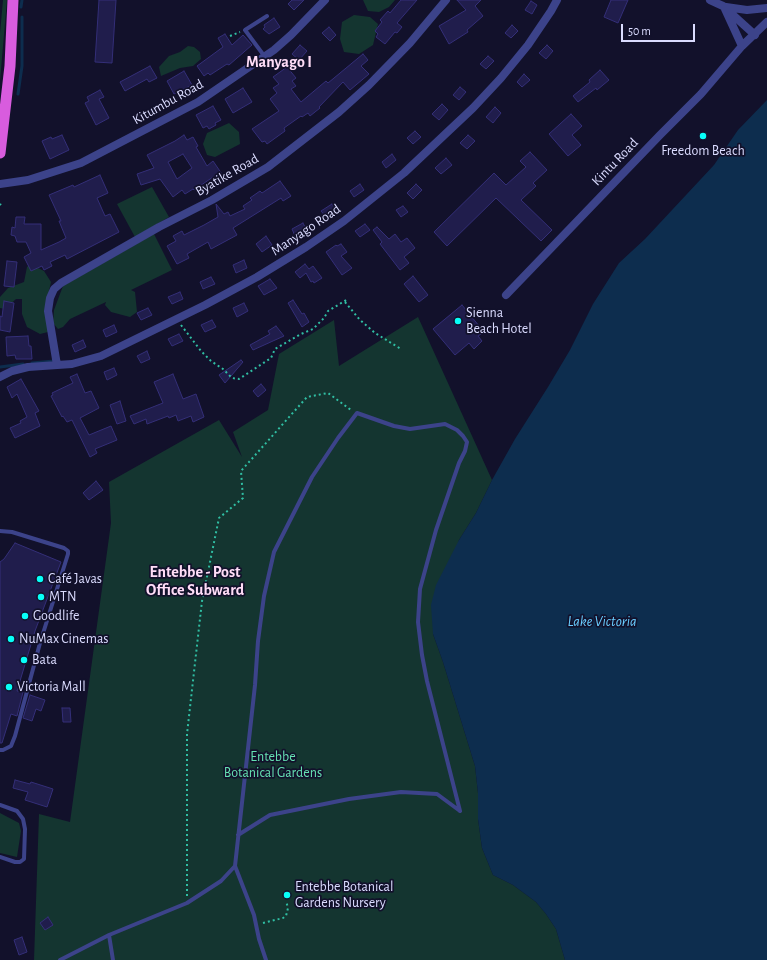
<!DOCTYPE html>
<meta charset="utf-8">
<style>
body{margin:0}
#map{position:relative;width:767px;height:960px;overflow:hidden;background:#12112b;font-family:"Alegreya Sans",sans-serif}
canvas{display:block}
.scale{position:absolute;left:621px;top:24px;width:74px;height:18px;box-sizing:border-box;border:2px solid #dbdcff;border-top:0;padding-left:5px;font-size:12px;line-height:14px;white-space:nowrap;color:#dbdcff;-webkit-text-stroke:3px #12112b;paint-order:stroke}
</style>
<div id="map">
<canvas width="767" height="960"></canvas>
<div class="scale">50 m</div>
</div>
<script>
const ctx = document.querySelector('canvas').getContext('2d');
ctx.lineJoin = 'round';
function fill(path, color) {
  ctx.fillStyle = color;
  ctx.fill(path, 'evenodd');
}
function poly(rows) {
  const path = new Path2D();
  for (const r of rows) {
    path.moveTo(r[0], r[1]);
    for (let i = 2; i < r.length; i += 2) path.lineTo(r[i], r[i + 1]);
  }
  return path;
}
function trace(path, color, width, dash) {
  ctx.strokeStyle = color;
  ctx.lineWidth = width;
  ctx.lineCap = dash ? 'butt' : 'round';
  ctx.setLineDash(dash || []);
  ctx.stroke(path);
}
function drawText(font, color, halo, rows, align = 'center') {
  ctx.font = font + ' "Alegreya Sans",sans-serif';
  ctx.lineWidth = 3.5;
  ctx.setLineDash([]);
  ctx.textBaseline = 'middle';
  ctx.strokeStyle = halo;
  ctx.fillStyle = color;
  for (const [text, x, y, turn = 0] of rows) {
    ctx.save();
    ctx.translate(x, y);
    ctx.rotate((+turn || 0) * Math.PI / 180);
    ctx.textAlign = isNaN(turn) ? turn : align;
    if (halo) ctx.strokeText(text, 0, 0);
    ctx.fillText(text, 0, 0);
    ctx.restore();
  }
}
fill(poly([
 [3,0,7,0,0,81,0,33],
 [363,0,395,0,389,7,379,12,368,11],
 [354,15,370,17,378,24,373,45,359,54,344,52,340,39,342,22],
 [188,46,194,47,200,52,201,59,193,66,180,68,161,76,159,67,169,56,180,52],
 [229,123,239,132,240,144,215,157,207,155,203,144,207,133],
 [152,187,169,217,135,237,117,204],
 [154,234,172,270,131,290,135,292,137,312,130,317,111,312,105,305,106,302,70,319,63,327,58,329,53,323,54,310,63,286],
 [30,264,44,271,51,282,49,291,48,332,40,334,27,327,22,314,22,299,16,299,5,309,0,308,0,297,8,288,24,282,27,267],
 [418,317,492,480,476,513,459,540,433,634,443,662,475,766,478,793,478,819,482,848,493,875,513,885,536,902,546,914,556,929,565,960,34,960,39,814,70,822,111,523,109,482,219,420,242,457,233,432,268,410,279,354,334,320,339,366],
 [0,813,19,823,21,831,17,857,0,853]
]), '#143530');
fill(poly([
 [767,100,767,960,565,960,556,929,546,914,536,902,513,885,493,875,482,848,478,819,478,793,475,766,443,662,433,634,431,605,436,585,459,540,476,513,492,480,515,439,548,387,570,350,593,304,619,263,645,239,714,165,738,130]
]), '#0d2d4e');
trace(poly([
 [21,7,22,0],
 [18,94,22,66,22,17],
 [32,363,54,361],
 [0,367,23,364]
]), '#0d2d4e', 3);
const building = poly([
 [99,0,116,0,112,63,95,62,99,0],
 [292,0,304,0,294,10,288,4,292,0],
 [401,0,417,0,397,23,402,27,397,33,395,32,385,44,376,37,378,34,375,31,382,22,380,20,388,11,390,13,401,0],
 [457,0,481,0,475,6,483,16,467,30,468,32,449,44,439,26,466,10,457,0],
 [611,0,628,0,618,23,604,17,611,0],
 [531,1,537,5,532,14,525,10,531,1],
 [274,18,280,27,269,34,263,29,265,27,264,25,274,18],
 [512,25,518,31,511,38,505,33,512,25],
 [329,27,336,35,330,41,322,33,329,27],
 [225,34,232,45,243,35,252,45,229,65,227,64,210,75,208,73,204,76,197,66,223,47,218,38,225,34],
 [300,45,307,51,299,60,292,54,300,45],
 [547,45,553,51,546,59,539,53,547,45],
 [363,54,368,60,361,66,369,74,350,90,343,82,319,107,320,108,310,116,308,113,302,117,301,116,284,128,285,131,267,144,265,141,262,142,252,129,279,111,270,99,277,93,273,88,279,84,273,77,287,67,296,78,292,81,296,86,291,89,301,102,326,81,328,83,363,54],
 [488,56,494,61,486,69,480,64,488,56],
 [150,66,157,78,149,82,147,79,125,91,120,82,150,66],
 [600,70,609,80,597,90,596,88,578,102,573,96,590,82,589,80,600,70],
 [184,71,192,85,174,94,167,81,184,71],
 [524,74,530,80,522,87,517,82,524,74],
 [460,87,466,92,459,100,453,95,460,87],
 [243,88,252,102,233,113,225,99,243,88],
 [100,90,104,97,99,99,109,118,96,125,85,103,89,101,87,97,100,90],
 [442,104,448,110,439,120,432,114,442,104],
 [213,106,221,120,215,123,216,125,209,129,207,126,203,128,196,115,213,106],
 [495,107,501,113,493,123,486,117,495,107],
 [571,114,582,126,572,135,581,145,568,156,549,134,571,114],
 [415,131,421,137,413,144,407,138,415,131],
 [62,135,69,150,50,159,42,141,51,137,52,139,62,135],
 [184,135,187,140,193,137,198,146,196,147,207,166,213,161,224,177,217,183,213,177,194,190,193,189,185,194,182,190,173,197,160,179,141,185,137,174,154,168,147,155,175,141,184,135],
 [183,154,192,168,177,179,168,162,183,154],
 [468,135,475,141,467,149,460,143,468,135],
 [530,152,547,170,533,183,536,186,521,200,552,230,541,241,496,198,447,246,434,232,494,173,506,185,526,167,520,161,530,152],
 [392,154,396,160,386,168,382,162,392,154],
 [446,158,452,165,441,174,435,168,446,158],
 [100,175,108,193,97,198,105,216,110,214,119,232,67,259,65,255,50,262,52,266,44,270,42,266,31,271,24,257,31,253,26,242,17,242,15,236,11,235,12,227,15,228,16,217,25,217,24,224,41,224,41,250,59,242,66,238,59,221,61,221,49,195,73,185,74,187,100,175],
 [280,181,291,196,283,201,281,198,233,228,237,235,211,249,208,242,187,254,189,258,177,264,167,246,176,241,173,236,182,231,184,235,204,225,218,217,216,204,224,214,228,212,230,216,245,209,243,206,252,200,250,198,260,191,262,193,280,181],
 [360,184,364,190,354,197,350,191,360,184],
 [416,184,422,190,413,199,407,193,416,184],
 [332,204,336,210,326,217,321,211,332,204],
 [403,206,408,212,401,217,396,210,403,206],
 [303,223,307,231,295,236,292,229,303,223],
 [365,224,370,230,360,237,355,231,365,224],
 [377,227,389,239,395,234,401,242,407,238,415,248,404,257,409,263,400,270,380,244,382,242,373,230,377,227],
 [266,236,272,245,262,252,256,244,266,236],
 [341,244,347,252,341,256,352,268,342,275,326,252,336,245,337,246,341,244],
 [244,260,247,268,236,273,233,265,244,260],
 [7,261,17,262,14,287,4,286,7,261],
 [305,264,309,269,313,266,322,278,314,283,313,281,311,282,306,273,300,278,295,272,305,264],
 [413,276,428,295,419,302,404,284,413,276],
 [211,277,215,284,203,289,200,282,211,277],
 [270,279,277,288,264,295,258,286,270,279],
 [180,292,183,299,172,304,168,297,180,292],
 [293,300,302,314,304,313,309,322,302,327,288,303,293,300],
 [4,301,14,303,10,332,0,330,0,316,2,317,4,301],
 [244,303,248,311,237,317,233,308,244,303],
 [462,305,484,332,478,336,482,341,474,349,469,343,455,355,433,329,462,305],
 [148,308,152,315,141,320,137,313,148,308],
 [212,320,216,327,205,332,201,325,212,320],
 [114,325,117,332,106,337,103,330,114,325],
 [276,326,284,336,253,350,250,345,270,334,268,331,276,326],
 [179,334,183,341,172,346,168,339,179,334],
 [28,336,29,346,31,346,32,359,16,359,15,355,7,356,6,337,28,336],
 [83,340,86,347,75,352,72,345,83,340],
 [147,351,150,359,141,363,137,356,147,351],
 [241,360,243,362,225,383,219,375,241,360],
 [114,368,117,375,107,380,104,372,114,368],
 [77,374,85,393,91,391,99,408,80,418,89,435,111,426,117,440,95,449,97,453,90,457,72,420,67,422,63,416,62,417,51,396,53,395,52,393,73,383,70,377,77,374],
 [173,374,183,399,196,394,204,417,193,422,191,416,178,421,176,415,169,418,168,416,147,424,146,419,134,424,130,416,163,403,154,382,173,374],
 [21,379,39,411,35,413,40,426,15,438,10,428,21,423,20,421,27,417,17,394,12,398,7,387,21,379],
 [261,384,266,390,258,397,253,391,261,384],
 [120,401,126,421,117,424,110,405,120,401],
 [96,481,103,490,89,500,83,493,96,481],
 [15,543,61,562,35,631,17,691,23,692,17,716,11,714,2,743,0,743,0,562,4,559,15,543],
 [30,695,45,700,41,711,36,709,32,721,23,718,30,695],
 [62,708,70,708,71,722,63,722,62,708],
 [15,780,30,784,31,782,53,789,47,807,25,800,28,792,13,788,15,780],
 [48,917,53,925,45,930,40,923,48,917],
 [22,937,27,952,19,955,14,940,22,937]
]);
fill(building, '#201d4c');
trace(building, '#342f78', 1);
trace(poly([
 [230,36,240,32],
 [0,204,1,205],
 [345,302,360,320,375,333,401,349],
 [181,325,201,351,211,361,223,369,232,378,239,379,271,358,275,349,301,334,313,329,324,318,328,311,348,299],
 [187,896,187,734,202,601,219,518,243,498,241,471,307,397,328,393,351,410],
 [263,923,283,918,286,916,288,908,286,901]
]), '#30bea3', 2, [2, 3]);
trace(poly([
 [265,57,245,30,267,16],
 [0,531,12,532,64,548,68,551,68,554,40,643,15,736,11,746,3,750,0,750],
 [0,805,17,811,23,819,25,829,24,859,20,862,15,862,0,857],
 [238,835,270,815,349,799,401,792,437,794,460,811],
 [235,866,254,915,259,939,266,960],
 [109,935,113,960],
 [60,960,109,935,187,903,221,881,235,866,255,685,258,641,264,596,274,552,312,477,338,438,357,413,394,426,410,429,445,424,457,430,463,436,467,442,465,451,459,463,436,530,420,589,418,622,422,655,427,681,460,811]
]), '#3c438a', 4);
trace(poly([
 [710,0,723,6,755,35],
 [726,7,747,10,767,8],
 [725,9,742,46],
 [0,184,28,180,81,163,198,102,274,50,291,35,325,0],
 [506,295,660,135,701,94,742,46,767,22],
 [57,365,48,311,50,298,54,289,61,283,159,227,212,200,268,167,339,112,369,85,410,43,446,0],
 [0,377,12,371,28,367,72,364,101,356,205,305,257,277,306,247,344,221,404,173,473,108,501,78,528,45,551,11,557,0]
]), '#3c438a', 8);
trace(poly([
 [0,153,10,66,13,0]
]), '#d85cde', 11);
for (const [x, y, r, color] of [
 [703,136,4,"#07fff8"],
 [458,321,4,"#07fff8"],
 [40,579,4,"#07fff8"],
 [41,597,4,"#07fff8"],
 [25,616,4,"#07fff8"],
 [11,639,4,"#07fff8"],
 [24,660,4,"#07fff8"],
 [9,687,4,"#07fff8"],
 [287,895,4,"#07fff8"]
]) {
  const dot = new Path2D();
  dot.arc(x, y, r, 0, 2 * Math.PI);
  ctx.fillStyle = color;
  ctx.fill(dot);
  trace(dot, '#12112b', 1.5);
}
drawText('14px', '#dbdcff', '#12112b', [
 ["Kitumbu Road",168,102,-29],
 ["Kintu Road",615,162,-46],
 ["Byatike Road",227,175,-30],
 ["Manyago Road",306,230,-34]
]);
drawText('14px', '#dbdcff', '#12112b', [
 ["Freedom Beach",703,151,"center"],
 ["Sienna",466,313],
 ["Beach Hotel",466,329],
 ["Café Javas",48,579],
 ["MTN",49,597],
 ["Goodlife",33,616],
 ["NuMax Cinemas",19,639],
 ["Bata",32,660],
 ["Victoria Mall",17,687],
 ["Entebbe Botanical",295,887],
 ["Gardens Nursery",295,903]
], 'left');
drawText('14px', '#65e1b2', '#12112b', [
 ["Entebbe",273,757],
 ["Botanical Gardens",273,773]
]);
drawText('italic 15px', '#69cdff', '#12112b', [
 ["Lake Victoria",602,621]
]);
drawText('bold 16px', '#ffddf7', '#12112b', [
 ["Manyago I",279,62],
 ["Entebbe - Post",195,572],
 ["Office Subward",195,590]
]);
</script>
